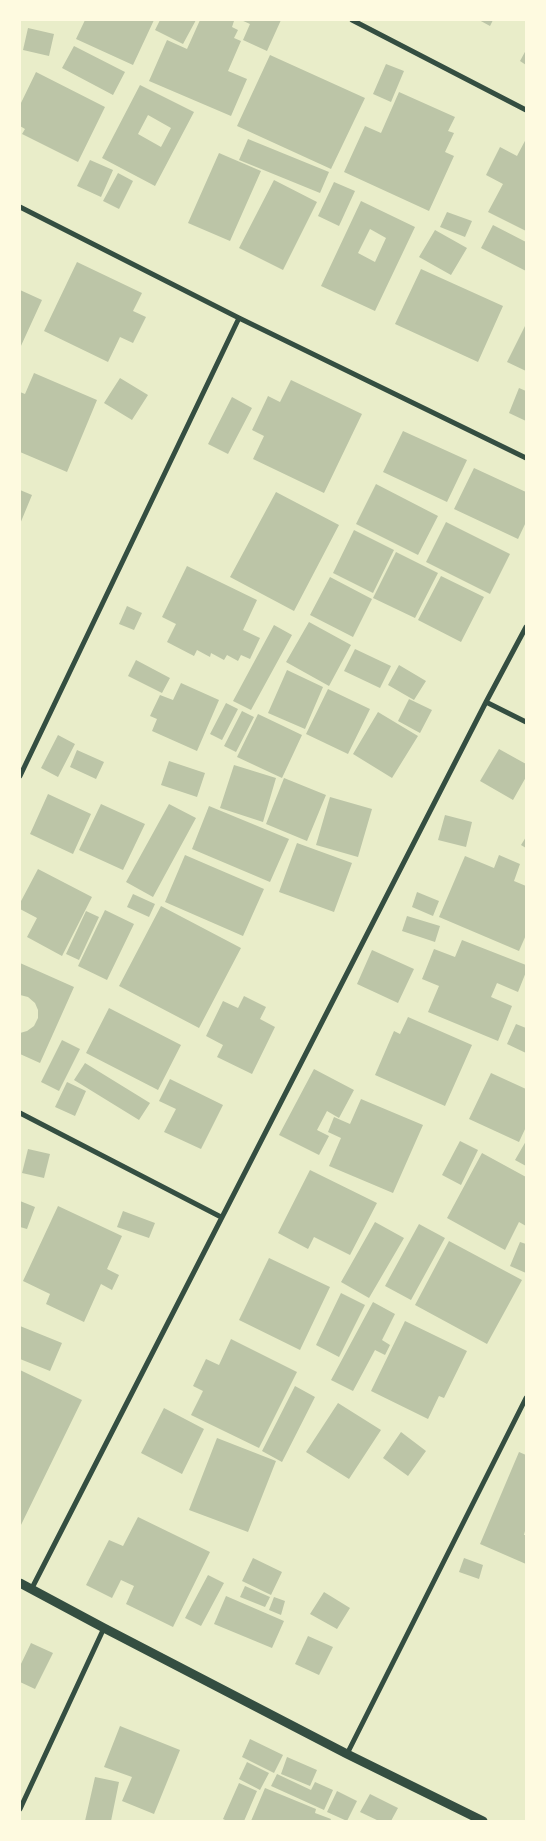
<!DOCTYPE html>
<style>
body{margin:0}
#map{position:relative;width:546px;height:1841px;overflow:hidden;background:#e9edc9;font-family:"Public Sans",sans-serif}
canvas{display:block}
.frame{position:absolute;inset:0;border:21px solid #fefae0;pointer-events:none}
</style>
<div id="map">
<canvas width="546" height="1841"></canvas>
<div class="frame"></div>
</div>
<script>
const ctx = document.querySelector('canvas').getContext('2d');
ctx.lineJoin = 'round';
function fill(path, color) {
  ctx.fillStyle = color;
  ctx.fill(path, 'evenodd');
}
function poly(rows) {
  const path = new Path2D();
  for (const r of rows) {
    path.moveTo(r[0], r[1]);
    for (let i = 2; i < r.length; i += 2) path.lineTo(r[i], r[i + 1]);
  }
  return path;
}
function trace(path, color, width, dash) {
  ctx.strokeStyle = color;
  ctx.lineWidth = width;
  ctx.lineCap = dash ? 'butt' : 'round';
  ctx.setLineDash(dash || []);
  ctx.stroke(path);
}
fill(poly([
 [85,20,154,20,133,65,76,39],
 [160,20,196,20,183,44,155,30],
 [200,20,233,20,234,21,232,27,238,30,234,38,241,41,228,71,247,79,231,116,149,81,167,40,187,49],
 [241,20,281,20,267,51,243,40,250,24],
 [479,20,493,20,490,26],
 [28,28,54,34,49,56,23,50],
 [74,46,125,72,113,95,62,68],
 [526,50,526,65,520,61],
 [270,55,365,98,331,169,237,126],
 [386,64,404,71,391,102,373,94],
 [36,72,105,107,78,162,22,134,25,129,20,126,20,105],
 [140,85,194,112,155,186,102,158],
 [148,115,171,128,161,147,138,134],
 [399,92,455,117,448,131,454,133,445,152,454,156,429,211,344,172,365,126,381,133],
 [248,139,329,172,320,193,239,160],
 [526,139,526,231,488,212,503,184,486,175,500,147,517,156],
 [219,153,261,171,230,241,188,223],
 [90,160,113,170,101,197,77,186],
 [118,173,133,181,119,209,103,201],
 [274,180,317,202,283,270,239,248],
 [334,182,355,191,339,226,318,216],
 [361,201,415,227,375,311,321,286],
 [370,229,386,238,375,262,358,253],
 [447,212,472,221,465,237,440,227],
 [493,225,526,242,526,271,481,248],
 [435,230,467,248,451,275,419,257],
 [77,262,142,293,133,311,146,317,133,343,120,337,108,362,44,331],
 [421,269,503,306,478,362,395,324],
 [20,290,42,300,20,348],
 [526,324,526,371,507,362],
 [34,373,97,400,67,472,20,452,20,392,25,394],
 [120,378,148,395,132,420,104,403],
 [291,380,362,414,324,493,253,459,264,436,252,430,268,396,280,402],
 [519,388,526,391,526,421,509,413],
 [232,397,252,408,228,454,208,444],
 [403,431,467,460,447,502,383,472],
 [474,468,526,492,526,522,518,539,454,509],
 [376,484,438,516,418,555,356,524],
 [20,490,32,495,20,524],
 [276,492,339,525,294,611,230,577],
 [446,522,510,554,490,594,426,562],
 [354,530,394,550,373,593,333,573],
 [396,552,438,573,415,618,373,598],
 [187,566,257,600,243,630,260,638,250,659,241,655,238,661,227,655,224,660,211,653,210,657,197,650,194,656,167,642,176,624,162,617],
 [441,576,484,597,461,642,418,620],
 [330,577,372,599,353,637,310,615],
 [127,606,142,613,134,630,119,624],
 [309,622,351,645,329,686,286,662],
 [274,625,292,635,251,710,233,701],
 [355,649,391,666,380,688,344,671],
 [136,660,170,678,162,693,128,676],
 [399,665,426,681,414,700,388,685],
 [287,670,323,687,305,729,268,713],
 [181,683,219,700,197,751,152,731,157,719,150,716,160,695,173,700],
 [328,689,370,709,348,754,306,734],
 [409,699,432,710,420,733,398,721],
 [226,703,238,709,222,740,210,734],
 [242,711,254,717,236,752,224,746],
 [378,712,418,736,392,778,353,754],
 [258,714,302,735,282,778,237,757],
 [58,735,75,744,58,777,41,768],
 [499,749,526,764,526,777,513,800,480,781],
 [77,750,104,762,96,779,70,767],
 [169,761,205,773,197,797,161,785],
 [234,765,276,778,263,822,220,808],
 [284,778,326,795,307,841,266,824],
 [48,794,91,814,73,854,30,834],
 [330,797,372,809,358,857,316,845],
 [101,804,145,824,123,870,79,850],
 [169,804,196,818,153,897,126,882],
 [209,806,289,839,270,882,192,849],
 [445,815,472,822,466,847,438,840],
 [526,837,526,848,521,845],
 [297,843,352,863,334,912,279,892],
 [185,855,264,889,243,936,165,902],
 [499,855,520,864,514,881,526,886,526,935,519,951,439,917,465,856,494,868],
 [38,869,92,897,62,956,27,937,37,918,20,909,20,903],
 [417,892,439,901,433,916,412,907],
 [133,894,155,904,149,917,127,907],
 [161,906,241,948,199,1028,119,986],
 [105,910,134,924,107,980,78,966],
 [86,911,99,917,79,960,66,954],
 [407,916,440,926,435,942,402,931],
 [462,940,526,965,526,972,518,992,497,983,491,997,512,1006,498,1041,428,1012,439,986,422,979,434,949,455,957],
 [372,950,414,969,398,1003,357,984],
 [20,963,74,987,40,1063,20,1054,20,1033,27,1031,34,1026,38,1018,38,1010,35,1003,28,997,20,995],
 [244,996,266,1007,260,1019,275,1027,252,1074,217,1057,223,1045,206,1036,223,1001,238,1008],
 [109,1008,181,1045,158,1090,86,1053],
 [408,1017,472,1045,445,1106,375,1075,394,1031,400,1034],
 [516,1024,526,1028,526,1053,507,1044],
 [62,1040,80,1049,59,1091,41,1082],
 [85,1063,150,1103,139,1120,74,1080],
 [314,1069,354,1090,339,1118,327,1111,317,1130,329,1136,319,1155,279,1135],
 [491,1073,526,1089,526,1127,519,1142,469,1119],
 [170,1079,223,1105,201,1149,164,1132,176,1109,159,1101],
 [67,1082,86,1091,75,1116,55,1107],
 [361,1099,423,1125,393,1193,329,1166,341,1138,328,1132,334,1117,350,1124],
 [460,1141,478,1150,461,1185,442,1175],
 [526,1141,526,1166,515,1160],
 [28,1149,50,1154,44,1178,22,1173],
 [482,1153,526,1177,526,1226,519,1222,505,1250,447,1218],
 [310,1170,377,1203,350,1255,314,1237,308,1249,278,1233],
 [20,1201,35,1207,27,1229,20,1227],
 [58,1206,122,1236,107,1269,119,1275,112,1290,101,1284,84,1322,46,1304,50,1294,23,1281],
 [123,1211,155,1223,149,1238,117,1227],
 [375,1222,404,1238,369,1298,341,1282],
 [419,1224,445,1238,411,1300,385,1286],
 [449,1241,522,1280,487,1344,415,1305],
 [520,1242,526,1244,526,1273,510,1266],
 [269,1258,330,1287,300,1350,239,1320],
 [341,1293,365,1305,339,1357,316,1345],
 [373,1302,395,1314,382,1340,390,1345,385,1355,375,1350,353,1391,331,1380],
 [405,1321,467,1351,444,1398,439,1396,428,1419,371,1391],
 [20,1326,62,1343,50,1371,20,1359],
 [231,1339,297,1372,259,1448,191,1415,203,1391,193,1386,206,1359,219,1365],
 [20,1370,82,1400,20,1527],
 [295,1386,315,1397,282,1462,262,1451],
 [338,1403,381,1430,349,1479,306,1452],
 [164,1408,204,1429,182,1474,141,1453],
 [401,1432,426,1451,408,1476,383,1458],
 [217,1438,276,1461,248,1532,189,1510],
 [519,1452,526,1455,526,1527,524,1535,526,1535,526,1564,480,1544],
 [138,1517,210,1552,173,1627,126,1604,134,1586,121,1580,112,1598,86,1585,109,1540,123,1546],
 [253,1558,282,1572,271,1595,242,1581],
 [464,1558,483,1565,479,1579,459,1572],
 [208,1575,224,1583,201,1626,185,1618],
 [245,1586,270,1597,265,1607,240,1597],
 [324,1592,350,1608,337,1629,310,1614],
 [226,1596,284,1621,272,1648,214,1624],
 [274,1597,285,1601,281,1615,269,1610],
 [308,1636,333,1647,319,1675,295,1664],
 [31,1643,53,1653,35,1689,20,1682,20,1666],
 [120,1726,180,1750,154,1814,122,1801,132,1777,104,1767],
 [250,1739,283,1755,274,1773,242,1757],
 [287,1757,317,1770,310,1786,281,1774],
 [247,1762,269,1773,260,1790,239,1779],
 [277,1774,311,1790,315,1782,333,1790,324,1810,271,1786],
 [95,1777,119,1782,111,1821,85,1821],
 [239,1783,257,1791,244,1821,227,1821,223,1819],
 [265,1788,316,1809,315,1813,331,1819,330,1821,251,1821],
 [337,1791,357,1801,347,1821,327,1812],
 [370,1794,398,1808,391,1821,379,1821,360,1812]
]), '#bcc5a7');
trace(poly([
 [352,20,526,110],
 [20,207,239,318,526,458],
 [486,702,526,722],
 [20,776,239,318],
 [20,1113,221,1217],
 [32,1588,486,702,526,627],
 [347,1754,526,1398],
 [20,1809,104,1628]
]), '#344e41', 5);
trace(poly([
 [20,1583,104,1628,347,1754,483,1821]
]), '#344e41', 9);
</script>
